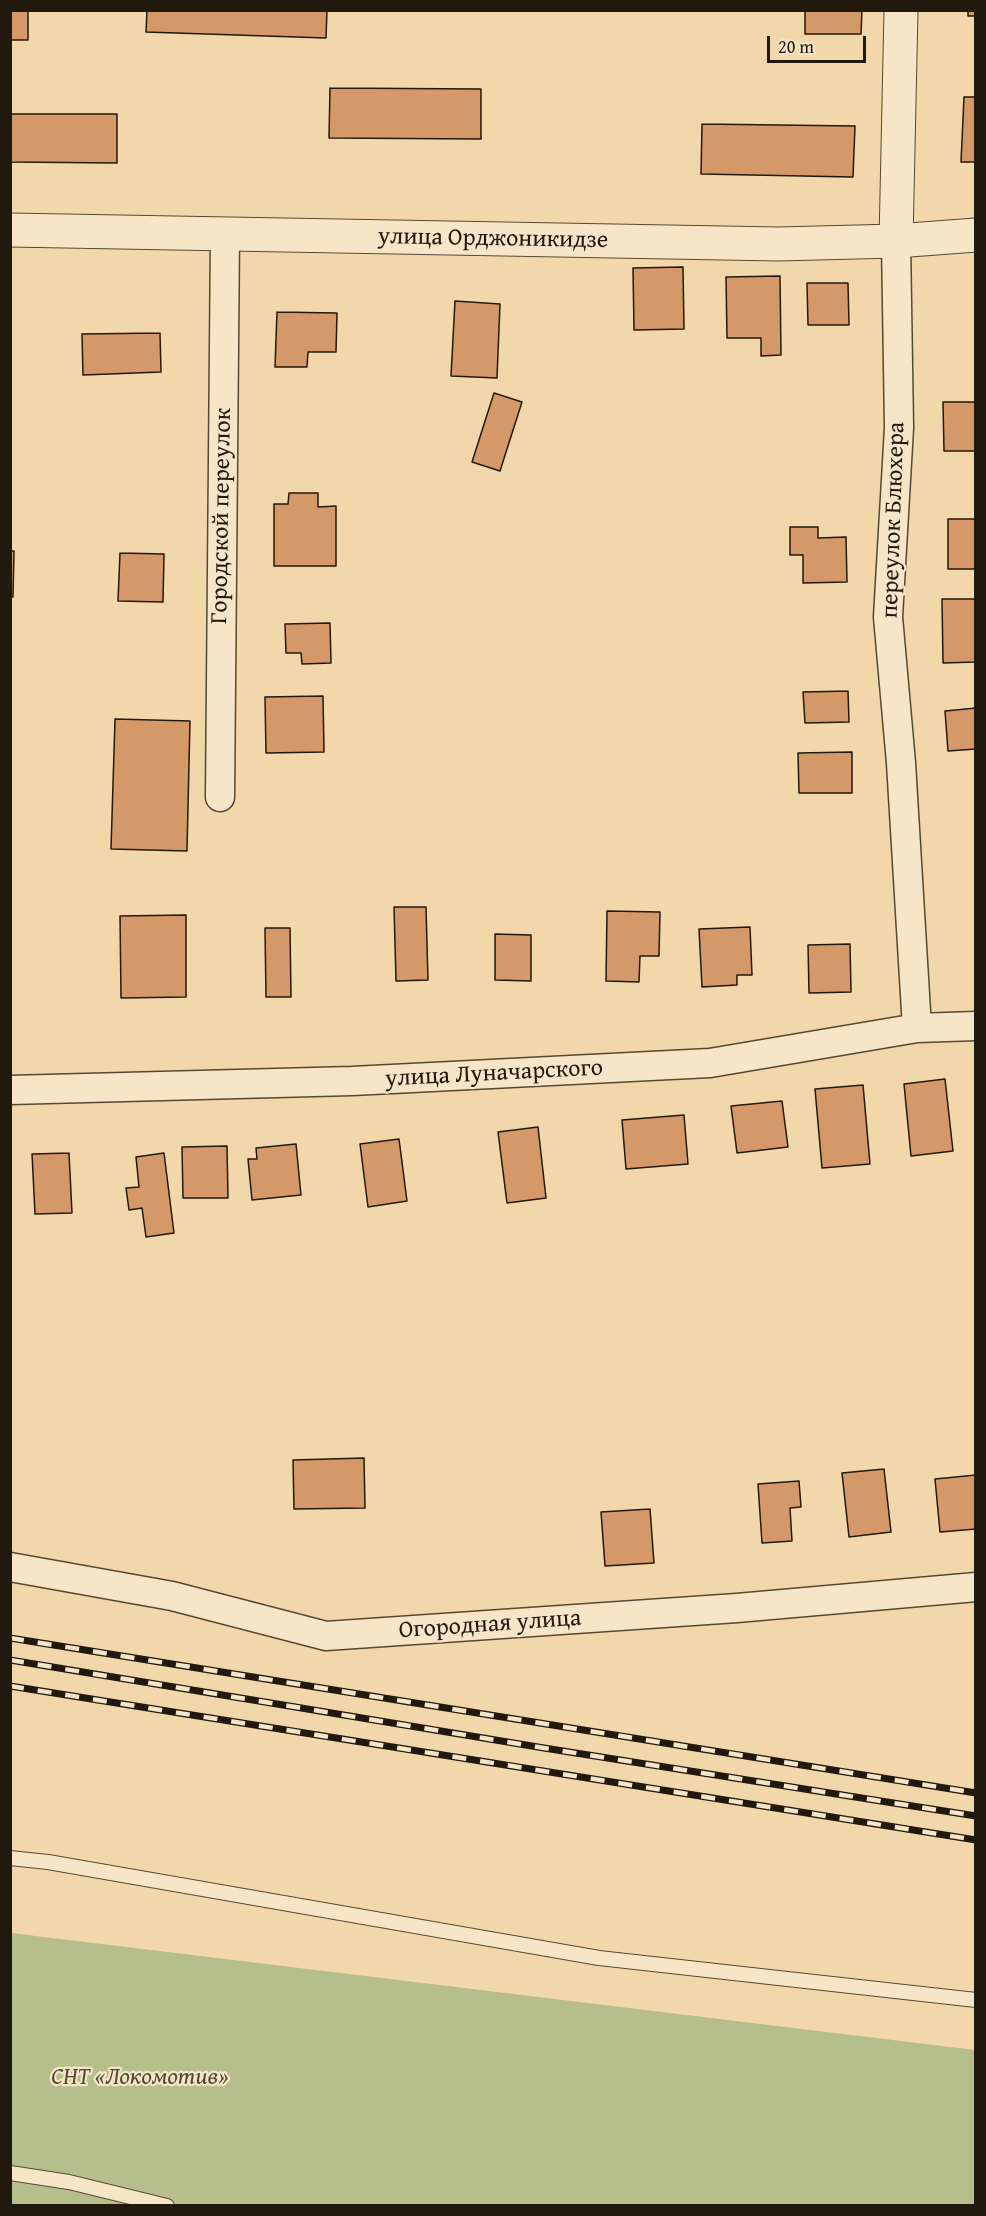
<!DOCTYPE html>
<meta charset="utf-8">
<style>
body{margin:0}
#map{position:relative;width:986px;height:2216px;overflow:hidden;background:#f2d7aa;font-family:"Gentium Book Plus",serif}
canvas{display:block}
.frame{position:absolute;inset:0;border:12px solid #22190e;pointer-events:none}
.scale{position:absolute;left:767px;top:36px;width:99px;height:27px;box-sizing:border-box;border:3px solid #22190e;border-top:0;padding-left:8px;font-size:18px;line-height:21px;white-space:nowrap;color:#22190e;-webkit-text-stroke:4px #f7e5c8;paint-order:stroke}
</style>
<div id="map">
<canvas width="986" height="2216"></canvas>
<div class="frame"></div>
<div class="scale">20 m</div>
</div>
<script>
const ctx = document.querySelector('canvas').getContext('2d');
ctx.lineJoin = 'round';
function fill(path, color) {
  ctx.fillStyle = color;
  ctx.fill(path, 'evenodd');
}
function poly(rows) {
  const path = new Path2D();
  for (const r of rows) {
    path.moveTo(r[0], r[1]);
    for (let i = 2; i < r.length; i += 2) path.lineTo(r[i], r[i + 1]);
  }
  return path;
}
function trace(path, color, width, dash) {
  ctx.strokeStyle = color;
  ctx.lineWidth = width;
  ctx.lineCap = dash ? 'butt' : 'round';
  ctx.setLineDash(dash || []);
  ctx.stroke(path);
}
function drawText(font, color, halo, rows, align = 'center') {
  ctx.font = font + ' "Gentium Book Plus",serif';
  ctx.lineWidth = 4.5;
  ctx.setLineDash([]);
  ctx.textBaseline = 'middle';
  ctx.strokeStyle = halo;
  ctx.fillStyle = color;
  for (const [text, x, y, turn = 0] of rows) {
    ctx.save();
    ctx.translate(x, y);
    ctx.rotate((+turn || 0) * Math.PI / 180);
    ctx.textAlign = isNaN(turn) ? turn : align;
    if (halo) ctx.strokeText(text, 0, 0);
    ctx.fillText(text, 0, 0);
    ctx.restore();
  }
}
fill(poly([
 [11,1933,975,2050,975,2205,11,2206]
]), '#b6bf8c');
const building = poly([
 [10,10,28,10,28,40,10,40,10,10],
 [147,10,327,10,326,38,146,32,147,10],
 [805,10,862,10,861,34,805,34,805,10],
 [968,10,976,10,976,16,968,16,968,10],
 [330,88,481,89,481,139,329,138,330,88],
 [964,97,976,97,976,162,961,162,964,97],
 [10,114,117,114,117,163,10,162,10,114],
 [702,124,855,126,853,177,701,174,702,124],
 [683,267,684,329,634,330,633,268,683,267],
 [780,276,781,355,761,356,761,338,727,338,726,277,780,276],
 [807,283,848,283,849,325,808,325,807,283],
 [455,301,500,304,497,378,451,376,455,301],
 [277,312,337,313,336,352,308,352,307,367,275,367,277,312],
 [160,333,161,372,83,375,82,334,160,333],
 [494,393,522,402,500,471,472,462,494,393],
 [943,402,976,402,976,451,944,451,943,402],
 [289,493,318,493,318,507,336,506,336,566,274,566,274,504,288,504,289,493],
 [948,519,976,519,976,569,948,569,948,519],
 [790,527,818,527,818,538,846,537,847,582,803,583,803,555,790,555,790,527],
 [10,551,14,551,13,597,10,597,10,551],
 [120,553,164,554,163,602,118,601,120,553],
 [942,599,976,599,976,662,943,663,942,599],
 [330,623,331,663,302,664,301,653,286,653,285,624,330,623],
 [848,691,849,722,805,723,803,692,848,691],
 [323,696,324,752,266,753,265,697,323,696],
 [976,708,976,749,948,751,945,711,976,708],
 [115,719,190,721,187,851,111,849,115,719],
 [852,752,852,793,799,793,798,753,852,752],
 [394,907,426,907,428,980,396,981,394,907],
 [607,911,660,912,659,956,640,956,639,982,606,981,607,911],
 [186,915,186,997,121,998,120,916,186,915],
 [750,927,752,975,737,975,737,985,702,987,699,929,750,927],
 [265,928,290,928,291,997,266,997,265,928],
 [495,934,531,935,531,981,495,980,495,934],
 [850,944,851,992,809,993,808,945,850,944],
 [945,1079,953,1151,911,1156,904,1084,945,1079],
 [863,1085,870,1164,822,1168,815,1089,863,1085],
 [782,1101,788,1147,737,1153,731,1106,782,1101],
 [684,1115,688,1164,626,1169,622,1120,684,1115],
 [538,1127,546,1198,507,1203,498,1132,538,1127],
 [399,1139,407,1201,368,1207,360,1144,399,1139],
 [296,1144,301,1195,252,1200,248,1159,257,1159,256,1148,296,1144],
 [227,1146,228,1198,183,1198,182,1147,227,1146],
 [69,1153,72,1213,35,1214,32,1154,69,1153],
 [164,1153,174,1233,146,1237,142,1208,129,1210,126,1188,139,1187,136,1157,164,1153],
 [364,1458,365,1508,294,1509,293,1460,364,1458],
 [884,1469,891,1532,849,1537,842,1473,884,1469],
 [976,1475,976,1529,940,1532,935,1479,976,1475],
 [799,1481,801,1507,790,1508,792,1541,762,1543,758,1484,799,1481],
 [650,1509,654,1563,605,1566,601,1512,650,1509]
]);
fill(building, '#d59869');
trace(building, '#22190e', 1.5);
const service = poly([
 [10,1858,48,1862,599,1958,976,2000],
 [10,2173,69,2182,167,2206]
]);
const minor = poly([
 [896,241,899,428,888,617,901,763,917,1028],
 [220,797,225,234],
 [10,1090,352,1081,710,1063,917,1028,976,1026],
 [10,1567,172,1596,326,1636,737,1608,976,1587]
]);
const tertiary = poly([
 [10,230,778,244,896,241,976,235],
 [896,241,901,10]
]);
trace(service, '#564835', 16);
trace(minor, '#564835', 31);
trace(tertiary, '#564835', 35);
trace(service, '#f7e5c8', 14);
trace(minor, '#f7e5c8', 28);
trace(tertiary, '#f7e5c8', 33);
const rail = poly([
 [10,1638,976,1793],
 [10,1660,544,1748,976,1816],
 [10,1686,976,1840]
]);
trace(rail, '#22190e', 7);
trace(rail, '#f7e5c8', 4.5, [14]);
drawText('24px', '#22190e', '#f7e5c8', [
 ["улица Орджоникидзе",493,239,1],
 ["Городской переулок",222,516,-89],
 ["переулок Блюхера",894,520,-88],
 ["улица Луначарского",494,1074,-3],
 ["Огородная улица",490,1625,-4]
]);
drawText('italic 24px', '#4e4b34', '#f7e5c8', [
 ["СНТ «Локомотив»",140,2078]
]);
</script>
